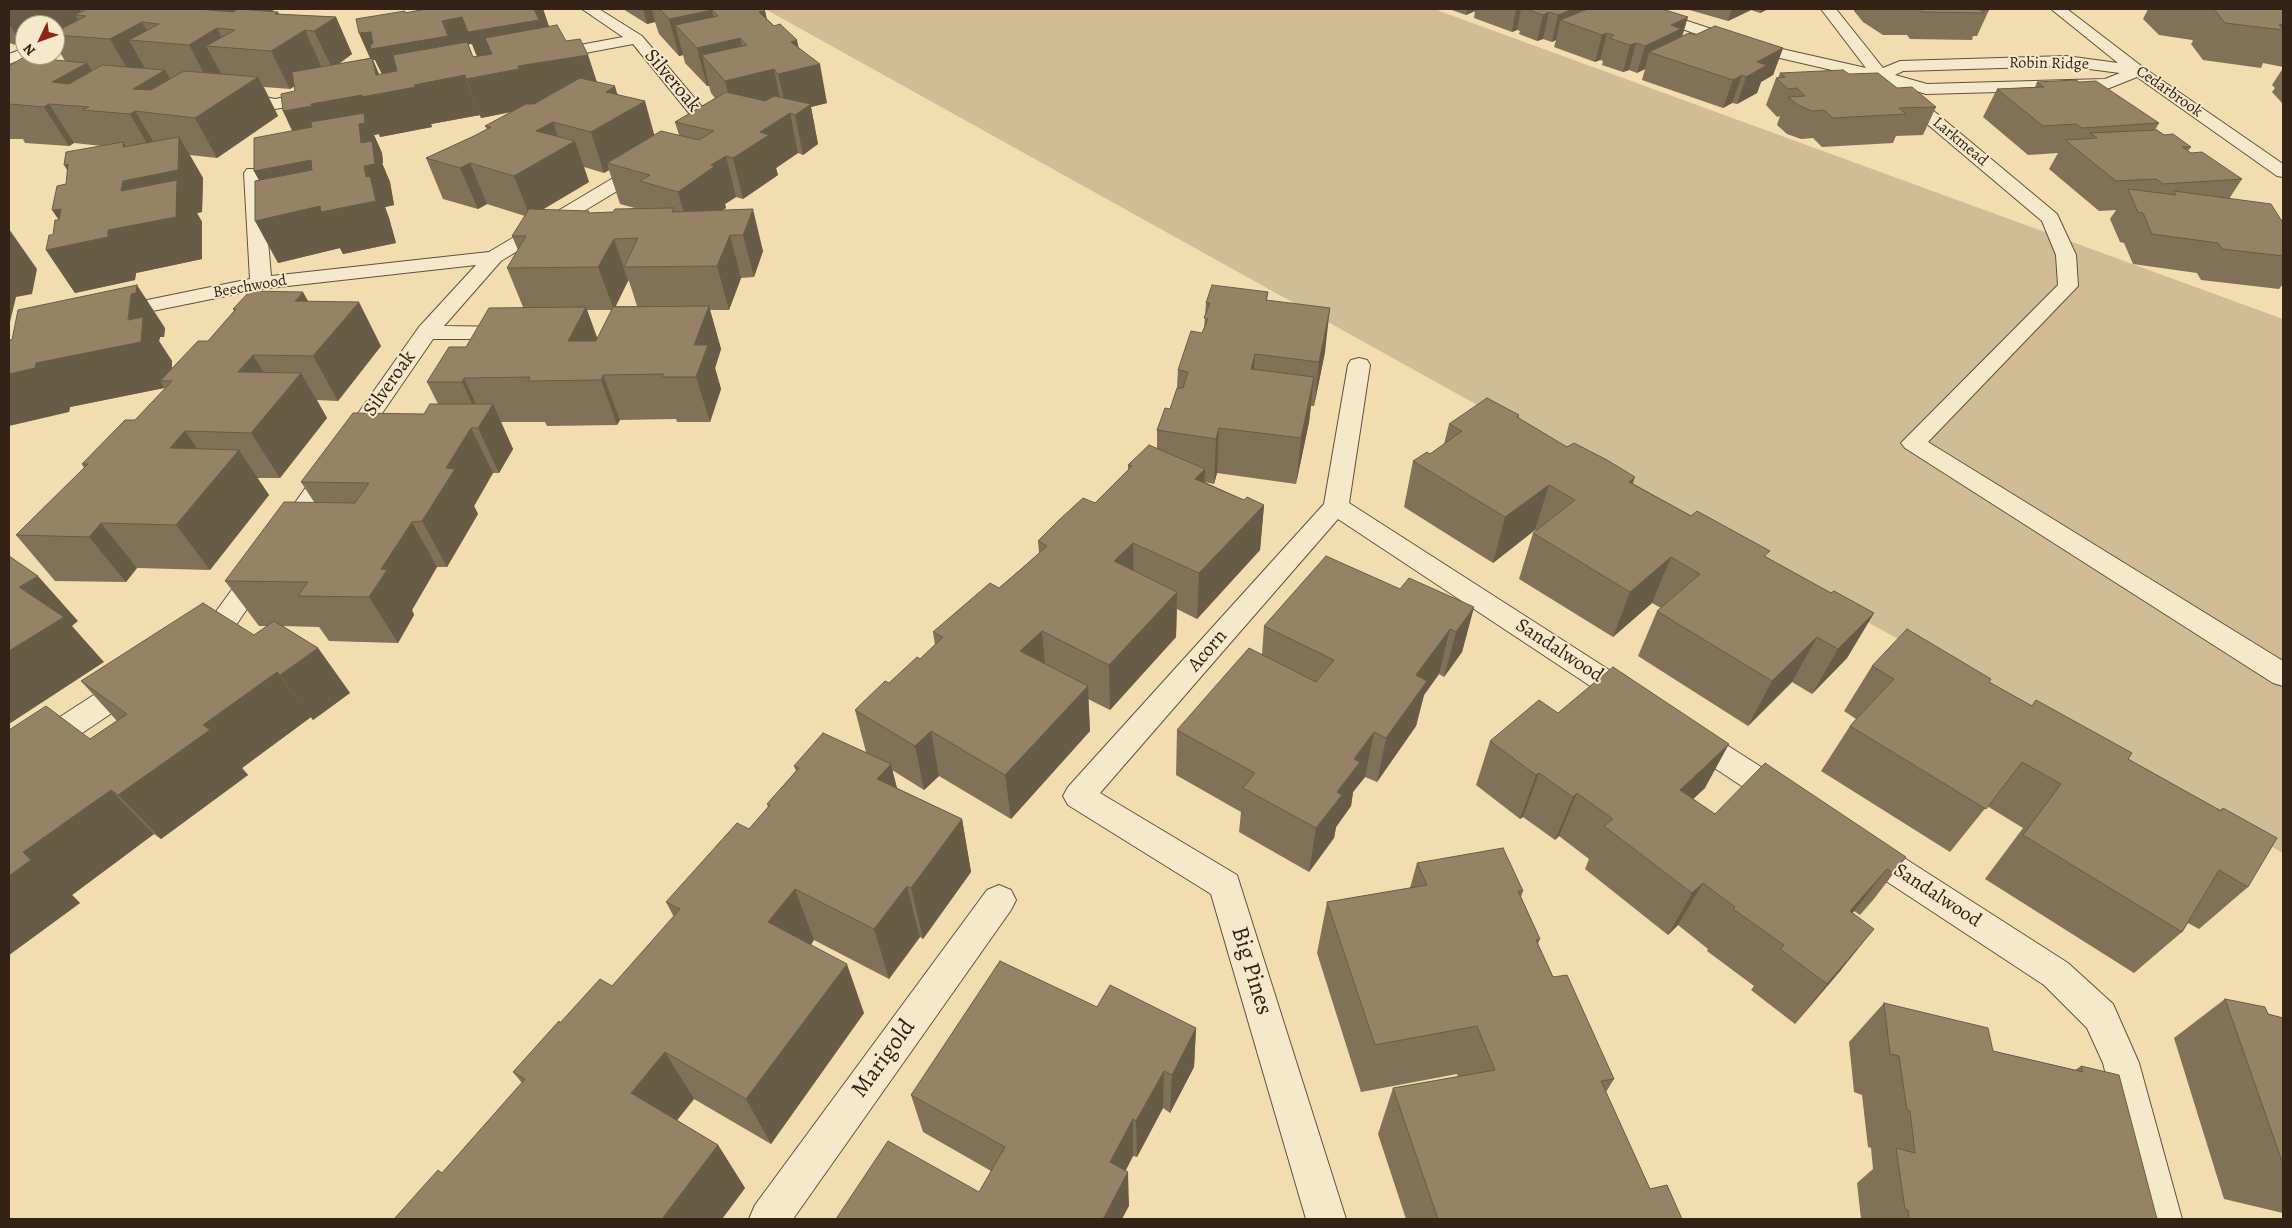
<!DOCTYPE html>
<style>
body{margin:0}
#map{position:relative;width:2292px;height:1228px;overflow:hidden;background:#f1ddaf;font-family:Alegreya,serif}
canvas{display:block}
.frame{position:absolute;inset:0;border:10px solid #332215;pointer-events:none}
.north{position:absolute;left:15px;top:15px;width:50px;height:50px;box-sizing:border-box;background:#f6e9cb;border:1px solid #a89982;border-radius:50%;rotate:228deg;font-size:14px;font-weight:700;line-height:20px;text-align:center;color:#332215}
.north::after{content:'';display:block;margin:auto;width:18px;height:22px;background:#8f2418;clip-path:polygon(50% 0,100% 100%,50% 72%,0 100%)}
</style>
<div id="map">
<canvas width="2292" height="1228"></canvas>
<div class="frame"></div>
<div class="north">N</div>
</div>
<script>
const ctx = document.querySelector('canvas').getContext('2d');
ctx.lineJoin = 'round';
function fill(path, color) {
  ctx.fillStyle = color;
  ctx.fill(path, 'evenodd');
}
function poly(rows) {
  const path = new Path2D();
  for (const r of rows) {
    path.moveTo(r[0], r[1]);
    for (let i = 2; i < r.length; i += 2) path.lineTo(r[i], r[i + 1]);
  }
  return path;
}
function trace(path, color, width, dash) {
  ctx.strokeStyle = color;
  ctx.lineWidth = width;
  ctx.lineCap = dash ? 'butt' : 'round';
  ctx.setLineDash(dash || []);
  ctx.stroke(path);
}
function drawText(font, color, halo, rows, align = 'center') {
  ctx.font = font + ' Alegreya,serif';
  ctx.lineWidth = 4;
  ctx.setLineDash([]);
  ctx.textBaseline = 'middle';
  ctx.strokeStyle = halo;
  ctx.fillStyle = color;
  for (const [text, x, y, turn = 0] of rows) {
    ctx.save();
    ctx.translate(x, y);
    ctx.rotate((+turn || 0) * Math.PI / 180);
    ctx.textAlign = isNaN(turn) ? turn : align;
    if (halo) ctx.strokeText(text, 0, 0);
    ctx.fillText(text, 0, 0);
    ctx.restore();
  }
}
fill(poly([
 [765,9,1434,9,2283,319,2283,853]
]), '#d1bd95');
const minor = poly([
 [582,9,599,9,642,36,708,114,711,118,705,130,693,144,687,145,681,144,678,140,693,118,633,44,548,60,542,58,540,55,542,52,623,37,582,9],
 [1630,9,1651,9,1751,42,1866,68,1821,9,1836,9,1883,68,1900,61,2066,56,2118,63,2051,9,2067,9,2144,68,2283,164,2283,177,2277,176,2137,77,2107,89,1926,94,1906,88,2057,214,2076,255,2078,286,1928,442,2283,661,2283,686,2273,683,1905,448,1901,443,2058,285,2056,255,2042,221,1875,80,1741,49,1632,12,1630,9],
 [2066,66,2120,73,2105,79,1927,84,1895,75,1903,71,2066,66],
 [25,48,25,55,31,56,9,64,9,54,25,48],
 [235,91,275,99,318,91,324,92,326,96,324,100,275,109,229,100,227,96,229,92,235,91],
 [646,161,652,162,655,166,652,170,501,261,444,326,513,327,521,328,524,333,521,338,513,339,433,339,295,540,286,543,277,540,273,534,419,327,476,265,261,289,113,319,106,317,102,313,106,309,113,307,250,279,244,173,247,169,259,169,262,173,271,276,489,252,640,162,646,161],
 [1359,358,1367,360,1370,365,1349,503,1642,691,1647,699,1642,707,1632,710,1622,707,1338,519,1100,793,1237,875,1346,1219,1306,1219,1211,894,1068,805,1063,796,1068,787,1324,504,1348,365,1351,360,1359,358],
 [261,560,270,562,274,569,232,631,208,648,198,651,188,648,184,641,188,634,212,617,252,562,261,560],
 [133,673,143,676,147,684,143,692,20,775,9,778,9,750,123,676,133,673],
 [1689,724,1700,728,1794,788,1799,797,1794,806,1783,810,1772,806,1678,744,1674,736,1678,728,1689,724],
 [1865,836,1876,840,2068,963,2113,1004,2139,1063,2182,1219,2142,1219,2103,1063,2087,1028,2044,985,1854,860,1849,850,1854,840,1865,836],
 [999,885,1011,890,1016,900,1011,910,793,1219,749,1219,755,1205,987,890,999,885]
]);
trace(minor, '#62513c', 2);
fill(minor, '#f6e9cb');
fill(poly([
 [9,9,277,9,269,12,278,12,279,14,336,17,352,54,339,64,370,58,359,33,405,13,426,9,543,9,549,27,566,41,588,55,597,82,618,94,655,135,679,135,675,122,715,98,711,93,709,86,707,86,685,63,683,55,679,56,659,34,655,22,647,24,623,9,763,9,765,11,767,19,799,48,827,103,811,107,818,144,803,155,798,153,776,168,778,175,743,199,736,197,725,204,726,208,723,210,763,251,754,277,741,278,729,310,710,310,721,349,715,368,721,389,710,422,677,422,676,419,620,420,617,425,547,426,545,422,501,422,513,449,499,473,493,473,474,506,478,514,447,567,437,567,412,610,414,615,398,643,329,641,319,627,283,626,318,648,350,693,313,720,311,717,242,768,248,775,161,839,154,834,72,895,80,903,9,955,90,739,117,721,81,681,254,635,267,626,259,626,225,581,314,502,301,482,424,414,438,404,427,382,466,347,523,307,507,268,518,250,512,236,525,216,487,204,478,209,443,199,426,158,474,136,487,129,485,126,512,112,481,118,480,115,431,124,432,127,380,137,379,134,374,135,382,153,383,163,382,163,390,182,394,205,385,207,389,218,396,243,343,254,340,248,278,263,259,180,254,171,292,131,283,111,295,91,295,86,290,89,264,87,278,116,217,158,190,155,203,178,202,212,197,213,202,222,202,259,136,273,135,280,75,293,46,250,59,220,66,184,102,146,74,143,69,146,25,143,23,139,9,139,9,66,65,61,55,44,55,25,25,25,25,47,23,47,9,43],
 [468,44,472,44,477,56,473,57],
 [373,60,375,60,382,74,379,74],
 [584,167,604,173,609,170,620,204,635,208,613,212,590,213,542,210,589,182],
 [628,281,629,281,637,306,615,306],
 [587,310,612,310,597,338],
 [1449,9,1662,9,1682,36,1695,35,1783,48,1773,75,1761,82,1757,93,1737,104,1732,103,1723,108,1642,80,1645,69,1637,73,1629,70,1623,72,1602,65,1603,61,1600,60,1595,62,1554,47,1556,40,1552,42,1543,39,1537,41,1519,34,1520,31,1517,30,1512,32,1474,18,1475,11,1466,15],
 [1686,9,1768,9,1760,13,1751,10,1728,21],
 [1854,9,1988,9,1989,10,1977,36,1973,36,1972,40,1910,39,1907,35,1883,35,1863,22,1854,11],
 [2148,9,2283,9,2283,67,2263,63,2261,68,2203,60,2191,44,2193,41,2192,40,2159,35,2143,19],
 [2283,68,2283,104,2272,92,2275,88,2272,85],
 [1780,73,1849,74,1897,88,1936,107,1923,135,1896,136,1893,143,1822,147,1813,138,1801,139,1787,134,1777,125,1780,116,1777,117,1766,105,1776,78,1778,78],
 [2037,82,2079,82,2159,123,2155,130,2191,147,2188,151,2242,179,2229,199,2283,223,2283,284,2279,289,2201,280,2197,273,2133,264,2124,243,2120,242,2110,219,2116,210,2099,211,2049,169,2058,153,2028,155,1983,117,1997,89,2035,87],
 [1268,292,1267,300,1325,352,1314,406,1311,406,1309,422,1296,484,1217,473,1214,484,1205,482,1244,500,1264,505,1260,550,1197,619,1177,609,1176,637,1110,710,1088,699,1090,731,1011,819,939,776,924,790,892,770,897,788,962,819,971,872,923,939,920,937,889,979,814,940,811,945,864,1013,771,1144,694,1099,677,1120,718,1145,745,1188,722,1219,394,1219,442,1173,522,1083,513,1072,560,1023,612,986,674,917,666,902,749,829,768,807,767,804,796,771,794,766,866,752,855,710,920,659,935,645,933,632,999,588,1039,553,1038,541,1095,503,1128,470,1128,465,1157,449,1157,430,1170,409,1177,388,1178,370,1202,333,1204,328,1206,303],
 [308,301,381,346,338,401,317,400,327,418,280,478,257,478,269,495,210,570,137,568,126,582,55,581,16,535,84,468,82,464,135,420,165,389,164,388,70,407,69,412,10,340,165,328,164,337,160,337,159,341,172,361,172,368,208,341,234,311,233,309],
 [1519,415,1519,419,1567,447,1831,593,1874,613,1847,658,1812,694,1792,682,1748,726,1638,656,1657,611,1661,608,1652,603,1613,637,1519,579,1533,533,1536,531,1535,530,1493,563,1404,507,1413,461,1430,454,1444,444,1449,424],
 [1400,589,1474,607,1462,652,1444,677,1439,674,1424,695,1416,726,1377,782,1365,777,1353,792,1351,806,1336,827,1334,838,1309,872,1239,832,1241,812,1176,775,1177,730,1262,654,1264,626],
 [1872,666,1989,682,2220,810,2223,808,2248,887,2199,929,2188,923,2182,932,2134,973,1985,879,2023,828,1987,806,1950,852,1821,771,1850,726,1856,719,1844,711],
 [1558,713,1705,788,1693,799,1715,814,1906,857,1860,915,1854,911,1853,913,1841,970,1795,1024,1751,990,1754,986,1707,951,1708,949,1678,925,1668,935,1585,869,1589,859,1559,836,1555,840,1523,817,1520,819,1476,785,1490,741],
 [1417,863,1523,891,1521,897,1540,939,1538,944,1553,977,1614,1079,1606,1092,1650,1189,1682,1219,1406,1219,1378,1134,1393,1088,1458,1077,1457,1074,1361,1092,1317,953,1327,902,1410,888],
 [2225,999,2268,1014,2283,1018,2283,1213,2224,1199,2174,1038],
 [1884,1003,1993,1051,2075,1070,2081,1066,2157,1219,1861,1219,1857,1183,1873,1169,1871,1148,1868,1147,1862,1095,1854,1092,1849,1042],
 [1097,1007,1196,1028,1194,1067,1170,1113,1163,1108,1137,1157,1133,1156,1126,1170,1129,1206,979,1192,991,1171,923,1132,911,1095]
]), '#817157');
fill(poly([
 [9,9,79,9,82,15,75,15,82,26,55,35,55,25,25,25,25,47,23,47,9,24],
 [198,9,203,9,214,30,215,29,205,9,277,9,222,29,217,28,227,48,206,46,222,75,209,83,189,45],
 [533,9,543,9,550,29,492,57,478,59,472,44,453,47,458,63,383,76,375,60,373,60,387,93,414,85,465,75,480,115,431,124,432,127,380,137,379,134,374,135,382,153,383,163,382,163,390,182,394,205,385,207,389,218,396,243,343,254,340,248,278,263,255,221,320,206,330,144,311,104,371,60,359,33,462,17],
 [643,9,652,9,655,22,647,24],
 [1467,9,1476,9,1475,11,1466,15],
 [1516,9,1521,9,1517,30,1512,32],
 [1573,9,1596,9,1560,20,1556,40,1552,42,1558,15],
 [1732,9,1751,9,1751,10,1728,21],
 [1761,9,1768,9,1760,13],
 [712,10,719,43,740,38,748,75,774,69,782,108,735,120,725,81,702,55,709,86,707,86,697,48,675,25,683,55,679,56,669,19],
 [765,11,773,48,759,12],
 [278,12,291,39,305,30,322,68,290,89,271,51,275,14],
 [1549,12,1543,39,1537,41,1543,15],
 [336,17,352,54,332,68,314,31],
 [1688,17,1680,44,1649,52,1645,69,1637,73,1645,46,1671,25],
 [142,22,153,42,129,40,146,70,132,77,110,39],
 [1607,33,1600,60,1595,62,1602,35],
 [797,40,803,68,820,64,827,103,811,107,818,144,803,155,795,115,787,113,778,74,791,42],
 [1636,43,1629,70,1623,72,1630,45],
 [1783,48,1773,75,1761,82,1757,93,1737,104,1746,77,1757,62],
 [588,55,600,93,481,118,466,79,518,66],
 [87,63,110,101,89,107,52,82],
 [165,70,187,109,133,89],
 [1742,75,1732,103,1723,108,1733,80],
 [258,77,278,116,217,158,195,118],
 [615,86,623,114,645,101,656,141,607,163,609,170,604,173,591,132,606,92],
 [49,104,74,143,69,146,44,107],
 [312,106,331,146,303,151,283,111],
 [135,111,159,151,153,154,130,114],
 [790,113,798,153,776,168,778,175,743,199,733,158,760,132],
 [553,122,562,148,575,141,589,182,530,217,514,176,536,131],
 [179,137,203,178,202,212,197,213,202,222,202,259,136,273,135,280,75,293,46,250,75,244,52,210,61,209,108,230,121,191,123,142,144,177],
 [726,156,736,197,725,204,726,208,690,234,678,192,711,165],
 [311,160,332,202,276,212,254,171],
 [470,163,487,204,478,209,460,168],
 [68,164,90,206,64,165],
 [753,209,763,251,754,277,743,235],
 [9,229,37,269,32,294,16,297,10,322,9,322],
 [730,235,741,278,729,310,717,266],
 [614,239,628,281,614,310,598,267],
 [137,285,165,328,164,337,160,337,159,341,172,361,171,381,160,381,164,388,70,407,69,412,9,426,9,338,25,359,36,363,128,320,131,294],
 [303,292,327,335,295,301],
 [359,302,381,346,338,401,313,356],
 [709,306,721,349,715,368,721,389,710,422,696,377,694,345],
 [586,307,602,351,568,341],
 [1330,308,1325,352,1314,406,1319,362],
 [1255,354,1252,398,1251,369],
 [253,355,280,399,301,373,327,418,280,478,251,433,238,372],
 [603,375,620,420,617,425,601,380],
 [1314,377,1309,422,1296,484,1301,438],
 [464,378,483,419,493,404,513,449,499,473,478,428,481,423,462,382],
 [471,428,493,473,474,506,478,514,447,567,422,521,446,468],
 [1219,428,1217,473,1214,484,1216,439],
 [185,431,216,476,170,448],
 [239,450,269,495,210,570,176,525],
 [1205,469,1203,514,1195,479],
 [1635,477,1619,523,1629,482],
 [1549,485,1535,530,1493,563,1505,517],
 [1264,505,1260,550,1197,619,1199,573],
 [412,522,437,567,412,610,414,615,398,643,369,597,381,569],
 [101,523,137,568,126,582,89,537],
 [1133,543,1134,588,1114,561],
 [1671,557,1652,603,1613,637,1630,592],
 [38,576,78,621,72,626,104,662,9,724,9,651,19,587],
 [1177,592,1176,637,1110,710,1109,665],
 [1474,607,1462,652,1444,677,1456,632],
 [1874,613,1847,658,1812,694,1838,649],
 [1450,629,1439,674,1424,695,1416,726,1377,782,1386,738,1416,675],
 [1042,631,1046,676,1020,651],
 [1817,637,1792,682,1748,726,1772,681],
 [318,648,350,693,313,720,280,675],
 [277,672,311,717,242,768,248,775,161,839,118,795,203,725],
 [1088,686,1090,731,1011,819,1005,775],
 [931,731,939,776,924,790,915,746],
 [1374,732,1365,777,1353,792,1351,806,1336,827,1334,838,1309,872,1316,828,1337,792,1354,759],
 [1729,744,1705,788,1657,833,1680,790],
 [891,764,904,817,877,779],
 [1539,773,1523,817,1520,819,1536,775],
 [111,790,154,834,72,895,80,903,9,955,9,876,23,852],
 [1577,793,1559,836,1555,840,1573,797],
 [962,819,971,872,923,939,911,888],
 [1906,857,1873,900,1860,915,1893,873],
 [1887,869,1854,911,1819,953,1850,911],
 [1703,883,1678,925,1668,935,1692,893],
 [907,886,920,937,889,979,874,929],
 [795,889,814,940,789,972,768,922],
 [1874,929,1841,970,1795,1024,1827,984],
 [847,964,864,1013,771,1144,746,1099],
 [1196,1028,1194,1067,1170,1113,1172,1075],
 [665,1052,694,1099,663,1138,631,1093],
 [1164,1071,1163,1108,1137,1157,1136,1121],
 [1133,1119,1133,1156,1111,1197,1110,1162],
 [718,1145,745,1188,722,1219,662,1219],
 [1128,1172,1129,1206,1122,1219,1103,1219]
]), '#695c47');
const building = poly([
 [87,9,198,9,233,12,238,9,278,12,275,14,336,17,314,31,305,30,271,51,206,46,235,30,217,28,189,45,129,40,159,24,142,22,110,39,55,35,55,32,86,16,75,15,87,9],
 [426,9,534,9,539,20,468,32,462,17,442,21,448,36,371,49,370,44,373,44,371,32,359,33,356,19,405,11,405,13,426,9],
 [660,9,763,9,765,11,759,12,774,26,780,24,797,40,791,42,820,64,778,74,774,69,725,81,702,55,747,45,740,38,697,48,675,25,718,16,712,10,669,19,660,9],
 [1526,9,1573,9,1558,15,1549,12,1543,15,1526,9],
 [1588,9,1662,9,1688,17,1671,25,1681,29,1645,46,1636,43,1630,45,1609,38,1614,35,1607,33,1602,35,1560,20,1588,9],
 [1917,9,1988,9,1989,10,1980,10,1984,13,1922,12,1918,9,1917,9],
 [2214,9,2283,9,2283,25,2279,24,2283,30,2225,23,2214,9],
 [557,25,566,41,580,39,588,55,518,66,519,69,466,79,465,75,414,85,416,87,362,97,362,95,311,104,312,106,283,111,281,94,295,91,292,72,372,58,376,75,397,71,393,55,467,42,473,57,492,54,485,38,557,25],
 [1715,26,1783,48,1757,62,1767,65,1746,77,1742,75,1733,80,1649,52,1689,33,1695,35,1715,26],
 [24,57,87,63,52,82,69,84,102,65,165,70,133,89,151,90,184,71,258,77,195,118,135,111,130,114,82,110,89,107,49,104,44,107,9,104,9,66,24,57],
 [1843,70,1849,74,1878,73,1897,88,1912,87,1936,107,1899,108,1906,114,1833,118,1824,110,1812,111,1798,105,1788,97,1805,96,1797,88,1788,89,1776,78,1785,77,1780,73,1843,70],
 [580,78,615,86,606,92,645,101,591,132,553,122,536,131,575,141,514,176,470,163,460,168,426,158,474,136,491,127,485,126,526,104,534,104,580,78],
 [2076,80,2079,82,2096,81,2159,123,2082,128,2076,124,2043,126,1997,89,2044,87,2037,82,2076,80],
 [726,92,765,101,774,96,811,104,795,115,790,113,760,132,769,135,733,158,726,156,711,165,715,166,678,192,640,181,650,175,607,163,661,131,699,140,714,131,675,122,726,92],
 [364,113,365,123,359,124,361,143,372,141,375,164,364,166,366,177,370,176,376,201,321,212,320,206,255,221,255,181,312,170,311,160,254,171,254,138,312,127,311,122,364,113],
 [2157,130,2164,135,2173,134,2191,147,2182,147,2191,153,2202,152,2242,179,2163,184,2156,179,2116,181,2065,140,2097,138,2090,133,2157,130],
 [179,137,178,170,123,181,121,191,177,180,176,217,108,230,108,237,46,250,49,235,53,235,55,220,59,220,61,209,52,210,57,186,66,184,68,164,64,165,66,152,123,142,123,147,179,137],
 [2128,189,2176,195,2174,191,2271,204,2283,223,2283,256,2222,249,2218,243,2152,234,2143,213,2138,212,2128,189],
 [674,208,672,212,753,209,743,235,730,235,717,266,624,267,638,238,614,239,598,267,507,268,526,236,512,236,529,209,589,211,588,213,613,212,615,209,674,208],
 [137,285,136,293,131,294,128,320,143,317,141,342,36,363,35,368,9,374,9,340,12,340,18,310,137,285],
 [1212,285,1268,292,1266,300,1330,308,1319,362,1255,354,1251,369,1314,377,1301,438,1219,428,1216,439,1157,430,1165,408,1170,409,1177,388,1183,388,1188,372,1178,370,1191,331,1202,333,1208,319,1204,318,1210,303,1206,303,1212,285],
 [250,291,303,292,295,301,359,302,313,356,253,355,238,372,301,373,251,433,185,431,170,448,239,450,176,525,101,523,89,537,16,535,88,464,82,464,125,420,135,420,172,381,160,381,198,341,208,341,236,309,233,309,250,291],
 [709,306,694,345,708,345,696,377,662,377,664,374,603,375,601,380,528,381,530,377,464,378,462,382,427,382,449,347,466,347,489,308,586,307,568,341,596,341,613,307,709,306],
 [1487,398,1519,415,1517,417,1567,447,1574,443,1607,460,1635,477,1629,482,1691,516,1697,511,1770,551,1764,556,1831,593,1834,591,1874,613,1838,649,1817,637,1772,681,1657,611,1700,574,1671,557,1630,592,1533,533,1575,500,1549,485,1505,517,1413,461,1427,452,1430,454,1462,431,1449,424,1487,398],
 [430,404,493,404,478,428,471,428,446,468,455,469,422,521,412,522,381,569,387,570,369,597,298,596,308,582,225,581,284,502,355,503,369,483,301,482,353,413,424,414,430,404],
 [1149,445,1205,469,1195,479,1244,500,1247,497,1264,505,1199,573,1133,543,1114,561,1177,592,1109,665,1042,631,1020,651,1088,686,1005,775,931,731,915,746,855,710,885,681,889,683,917,657,920,659,943,637,933,632,990,583,999,588,1026,565,1047,546,1038,541,1059,520,1083,498,1095,503,1132,466,1128,465,1149,445],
 [9,556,38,576,19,587,64,617,9,651,9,556],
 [1326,556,1400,589,1409,578,1474,607,1456,632,1450,629,1416,675,1427,681,1386,738,1374,732,1354,759,1360,762,1337,792,1342,795,1316,828,1243,788,1255,773,1177,730,1249,648,1316,682,1334,660,1264,626,1326,556],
 [203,603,254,635,274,621,318,648,280,675,277,672,203,725,210,730,118,795,111,790,23,852,31,860,9,876,9,730,46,706,90,739,127,714,81,681,203,603],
 [1907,629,1991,679,1989,682,2032,706,2036,700,2132,753,2128,759,2221,811,2223,808,2277,838,2248,887,2219,870,2182,932,2023,835,2061,784,2022,762,1986,809,1850,726,1894,679,1872,666,1907,629],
 [1613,667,1729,744,1680,790,1715,814,1765,763,1906,857,1893,873,1887,869,1850,911,1874,929,1827,984,1780,949,1784,945,1733,909,1735,907,1703,883,1692,893,1604,826,1613,819,1577,793,1573,797,1539,773,1536,775,1490,741,1539,700,1558,713,1613,667],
 [823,733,891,764,877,779,962,819,911,888,907,886,874,929,795,889,768,922,847,964,746,1099,665,1052,631,1093,718,1145,662,1219,394,1219,438,1170,442,1173,525,1079,513,1072,559,1021,560,1023,600,979,612,986,680,909,666,902,737,823,749,829,770,805,767,804,799,768,794,766,823,733],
 [1503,848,1523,891,1518,891,1540,939,1536,940,1553,977,1567,975,1614,1079,1601,1081,1650,1189,1667,1185,1682,1219,1438,1219,1393,1088,1495,1070,1477,1026,1375,1045,1327,902,1427,885,1417,863,1503,848],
 [1000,961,1097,1007,1110,985,1196,1028,1172,1075,1164,1071,1136,1121,1133,1119,1110,1162,1128,1172,1103,1219,836,1219,888,1141,979,1192,1005,1147,911,1095,1000,961],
 [2225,999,2265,1007,2268,1014,2283,1018,2283,1164,2225,999],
 [1884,1003,1988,1028,1993,1051,2083,1072,2081,1066,2119,1075,2157,1219,1909,1219,1908,1210,1905,1209,1896,1148,1915,1153,1910,1111,1907,1110,1899,1056,1890,1054,1884,1003]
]);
fill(building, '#968365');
trace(building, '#695c47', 1);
drawText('16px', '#332215', '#f6e9cb', [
 ["Robin Ridge",2049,64,1],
 ["Cedarbrook",2169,92,35],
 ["Larkmead",1960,142,40],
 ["Beechwood",250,287,-10]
]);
drawText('20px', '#332215', '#f6e9cb', [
 ["Silveroak",672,81,50],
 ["Silveroak",390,384,-55],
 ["Acorn",1208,651,-49],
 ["Sandalwood",1559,651,33],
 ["Sandalwood",1937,896,33]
]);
drawText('24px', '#332215', '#f6e9cb', [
 ["Big Pines",1251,971,73],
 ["Marigold",884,1059,-54]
]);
</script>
